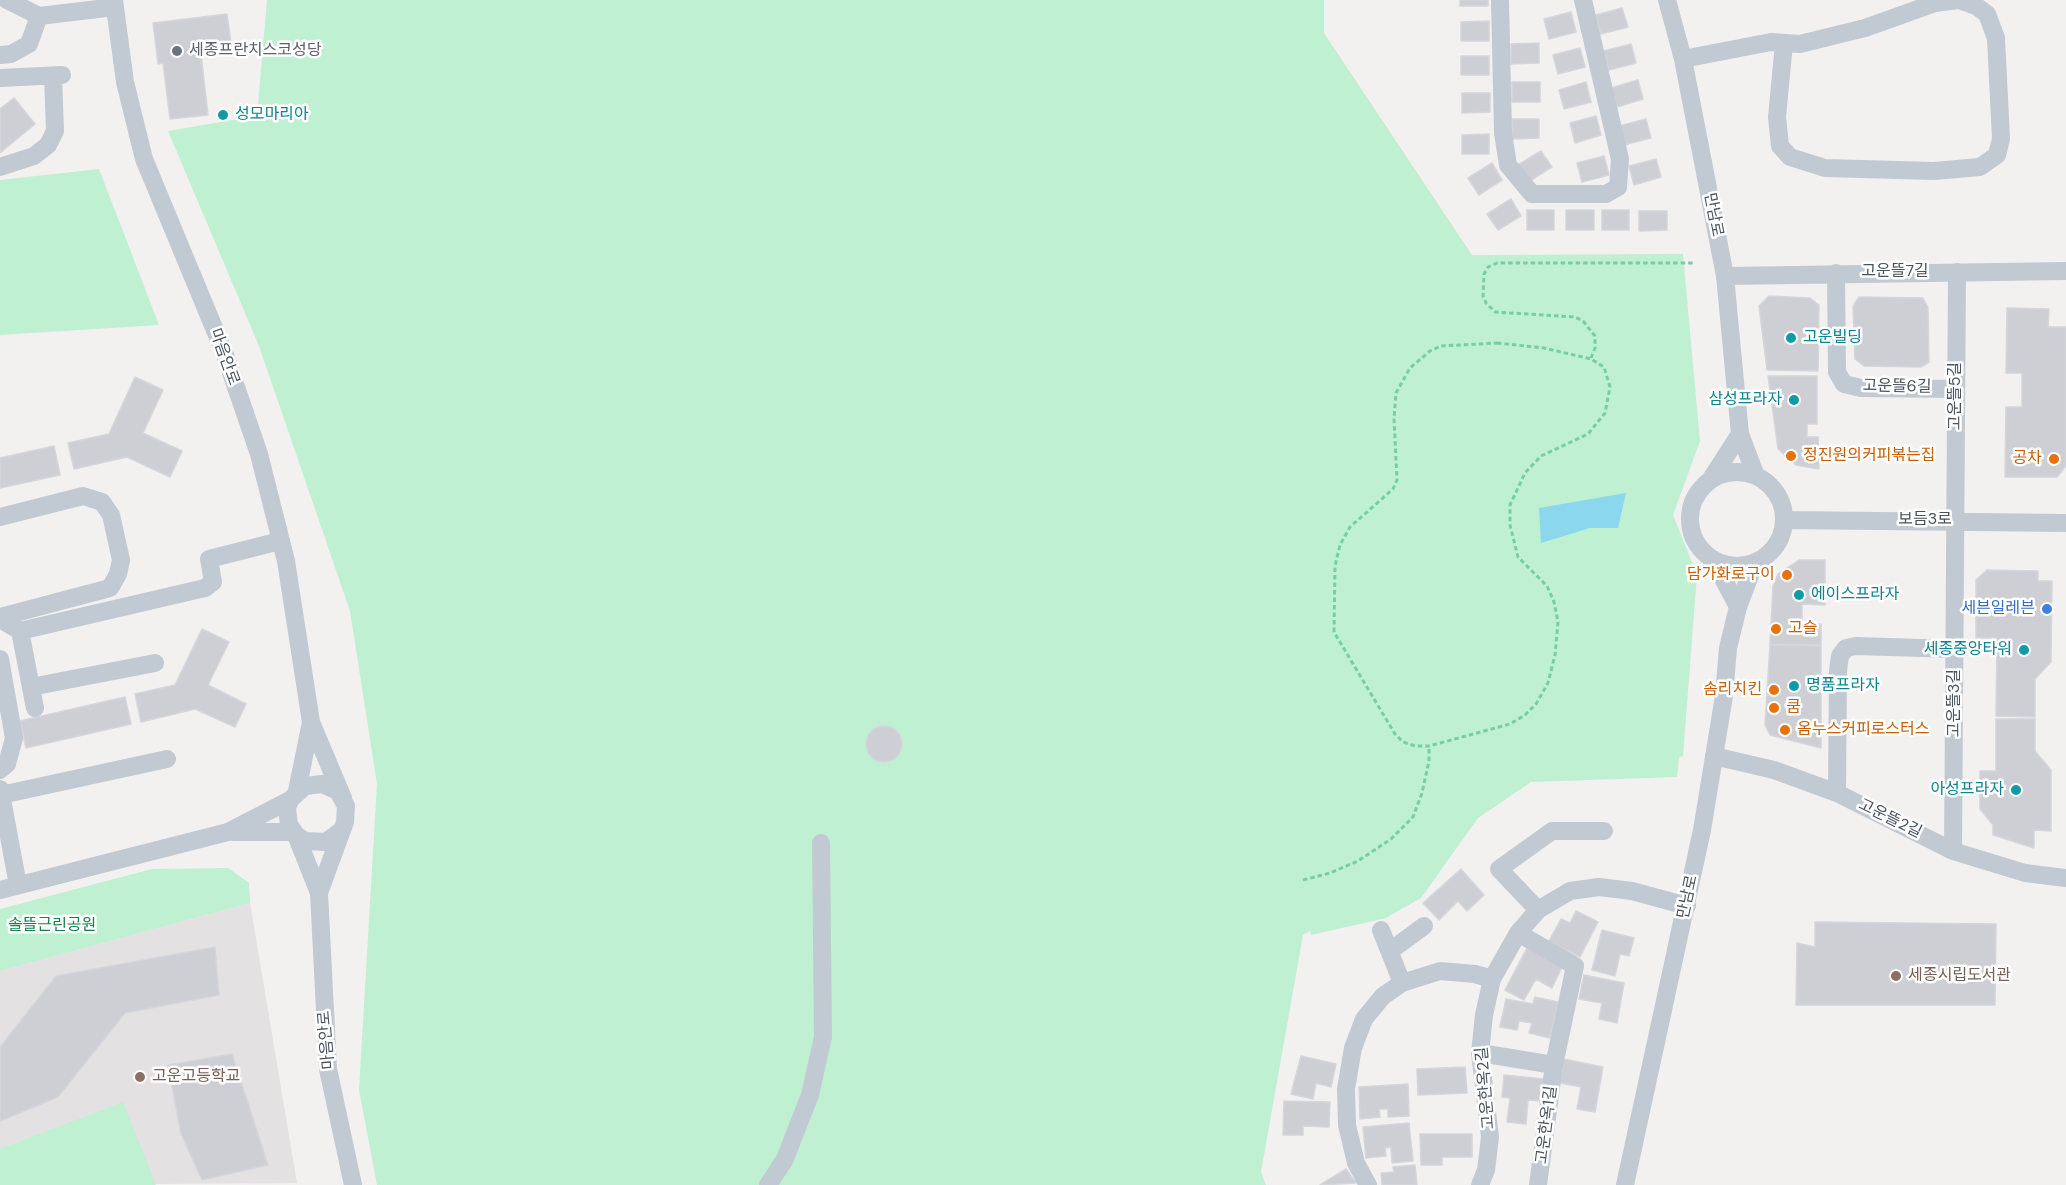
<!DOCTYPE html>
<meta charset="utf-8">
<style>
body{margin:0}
canvas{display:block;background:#f3f0f0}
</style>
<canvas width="2066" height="1185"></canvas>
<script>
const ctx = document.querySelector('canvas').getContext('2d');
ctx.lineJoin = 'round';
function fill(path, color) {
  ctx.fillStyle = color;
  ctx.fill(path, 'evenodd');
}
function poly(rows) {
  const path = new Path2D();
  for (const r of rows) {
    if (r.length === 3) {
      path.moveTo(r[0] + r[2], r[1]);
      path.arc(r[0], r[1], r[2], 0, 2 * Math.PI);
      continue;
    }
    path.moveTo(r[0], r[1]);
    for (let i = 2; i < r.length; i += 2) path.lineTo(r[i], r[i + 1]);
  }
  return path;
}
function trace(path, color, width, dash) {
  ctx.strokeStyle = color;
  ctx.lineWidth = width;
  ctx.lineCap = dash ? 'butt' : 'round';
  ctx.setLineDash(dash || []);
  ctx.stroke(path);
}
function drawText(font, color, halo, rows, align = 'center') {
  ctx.font = font + ' "DM Sans","Noto Sans KR",sans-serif';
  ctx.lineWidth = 5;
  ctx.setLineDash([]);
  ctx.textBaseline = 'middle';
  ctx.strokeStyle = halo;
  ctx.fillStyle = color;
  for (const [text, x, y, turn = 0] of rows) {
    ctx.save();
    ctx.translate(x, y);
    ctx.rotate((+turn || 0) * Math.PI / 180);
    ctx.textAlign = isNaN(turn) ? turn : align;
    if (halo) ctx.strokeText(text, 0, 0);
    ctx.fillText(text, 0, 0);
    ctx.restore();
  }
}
fill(poly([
 [250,903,297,1183,0,1185,0,971]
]), '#e4e1e2');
fill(poly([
 [267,0,1324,0,1324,33,1472,255,1683,254,1700,441,1673,515,1697,575,1683,756,1679,757,1677,777,1531,782,1478,818,1421,898,1386,918,1311,935,1310,931,1303,935,1261,1172,1266,1185,377,1185,359,1090,377,784,350,611,259,346,168,131,257,116],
 [99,169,159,325,0,335,0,180],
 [228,868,249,883,250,903,0,971,0,909,152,869],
 [123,1102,156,1185,0,1185,0,1149]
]), '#bff0d2');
fill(poly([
 [1626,493,1618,528,1590,528,1541,543,1539,508]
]), '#8bd7ed');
const building = poly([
 [1460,0,1488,0,1488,6,1460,6,1460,0],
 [1622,8,1628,27,1601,34,1596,15,1622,8],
 [1571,12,1576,32,1549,39,1544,19,1571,12],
 [227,14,232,50,201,54,208,115,170,119,163,63,158,64,153,23,227,14],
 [1489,21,1489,41,1461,41,1461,22,1489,21],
 [1539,43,1539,63,1511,64,1511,44,1539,43],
 [1631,44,1636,63,1609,70,1604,51,1631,44],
 [1580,48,1585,67,1558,74,1553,55,1580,48],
 [1461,56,1489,56,1489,75,1461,75,1461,56],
 [1638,80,1643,99,1617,107,1611,88,1638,80],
 [1512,82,1540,82,1540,102,1512,102,1512,82],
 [1586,82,1591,102,1564,109,1559,90,1586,82],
 [1462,93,1490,93,1490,112,1462,113,1462,93],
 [14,98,35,124,0,153,0,109,14,98],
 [1596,116,1601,135,1575,143,1570,123,1596,116],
 [1512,119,1539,119,1539,138,1512,139,1512,119],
 [1646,119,1651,138,1624,145,1619,126,1646,119],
 [1489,134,1489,154,1462,154,1462,135,1489,134],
 [1541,151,1552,167,1528,182,1518,165,1541,151],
 [1604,156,1609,175,1582,182,1577,163,1604,156],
 [1656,159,1661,177,1634,185,1629,166,1656,159],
 [1492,163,1502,180,1479,195,1468,178,1492,163],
 [1511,199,1521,216,1498,230,1487,214,1511,199],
 [1527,210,1554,210,1554,230,1527,230,1527,210],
 [1566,210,1594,210,1594,230,1566,230,1566,210],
 [1602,210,1629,210,1629,230,1602,230,1602,210],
 [1639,211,1667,211,1667,230,1639,231,1639,211],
 [1769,296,1810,298,1819,305,1818,371,1767,370,1759,306,1769,296],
 [1859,297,1923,298,1928,308,1929,362,1921,367,1864,366,1855,359,1853,306,1859,297],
 [2007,308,2049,309,2048,327,2066,327,2066,466,2057,477,2005,477,2006,407,2022,407,2022,373,2006,373,2007,308],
 [1768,376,1817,376,1817,424,1807,424,1807,437,1818,437,1819,469,1796,465,1778,449,1768,376],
 [135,377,163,390,143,433,182,451,170,477,127,457,74,469,68,443,109,434,135,377],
 [54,446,60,475,0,488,0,458,54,446],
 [1799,560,1825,560,1825,605,1802,604,1802,624,1821,624,1821,645,1770,644,1773,586,1778,574,1799,560],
 [1987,570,2038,571,2038,581,2052,581,2051,662,2035,679,2035,717,1996,716,1997,638,1976,638,1976,580,1987,570],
 [202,629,229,642,208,685,246,704,235,727,195,709,141,722,135,694,175,685,202,629],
 [1770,645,1821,646,1821,748,1770,735,1765,725,1770,645],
 [125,697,131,724,26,748,20,721,125,697],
 [1996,719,2035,719,2035,751,2051,770,2051,831,2034,830,2034,848,1993,835,1993,825,1980,809,1980,771,1996,771,1996,719],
 [884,744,18],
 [1461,869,1484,895,1467,911,1458,901,1439,920,1423,903,1461,869],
 [1576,911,1598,922,1580,957,1549,941,1561,919,1570,923,1576,911],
 [1815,922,1996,924,1995,1005,1796,1005,1797,943,1815,947,1815,922],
 [1602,930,1634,938,1629,956,1620,954,1615,976,1592,970,1602,930],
 [215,947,219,995,125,1013,58,1097,0,1121,0,1047,56,976,215,947],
 [1527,948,1562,967,1552,988,1536,979,1524,1000,1505,990,1527,948],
 [1584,975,1624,983,1617,1023,1599,1019,1602,1003,1579,999,1584,975],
 [1535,997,1558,1002,1550,1038,1529,1033,1532,1023,1519,1021,1517,1030,1500,1027,1506,999,1533,1004,1535,997],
 [232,1054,268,1165,202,1180,181,1134,168,1065,232,1054],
 [1301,1056,1336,1064,1331,1087,1316,1083,1313,1099,1291,1094,1301,1056],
 [1564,1059,1603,1067,1595,1112,1577,1109,1581,1087,1560,1083,1564,1059],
 [1465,1067,1467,1093,1418,1095,1417,1069,1465,1067],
 [1504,1075,1544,1079,1541,1101,1528,1100,1526,1124,1507,1122,1510,1098,1502,1097,1504,1075],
 [1408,1084,1409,1116,1388,1117,1388,1109,1379,1109,1380,1117,1360,1119,1359,1087,1408,1084],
 [1284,1101,1330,1102,1329,1127,1303,1126,1303,1135,1283,1135,1284,1101],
 [1409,1123,1413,1161,1392,1163,1391,1147,1385,1148,1386,1156,1366,1158,1363,1127,1409,1123],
 [1420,1134,1472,1134,1472,1157,1442,1157,1442,1165,1421,1165,1420,1134],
 [1415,1165,1417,1185,1382,1185,1381,1173,1394,1172,1393,1167,1415,1165],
 [1346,1169,1356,1183,1320,1185,1346,1169]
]);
fill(building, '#cdcfd5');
trace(building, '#d4d6dc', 1.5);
trace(poly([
 [1497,343,1544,348,1591,359,1604,367,1610,387,1605,413,1588,434,1541,456,1525,473,1510,505,1510,525,1518,557,1547,586,1554,602,1558,622,1555,655,1548,683,1536,704,1525,715,1510,724,1429,746,1415,746,1403,742,1395,734,1334,632,1335,566,1340,545,1350,527,1393,489,1397,480,1394,419,1396,393,1410,368,1430,351,1441,346,1497,343],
 [1591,358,1595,348,1595,336,1583,321,1575,317,1495,312,1486,303,1483,296,1484,274,1488,267,1497,263,1695,263],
 [1303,880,1330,873,1358,861,1391,839,1413,817,1422,793,1429,761,1429,746]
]), '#76cea4', 3, [4.5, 3]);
trace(poly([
 [7,0,39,16,115,7],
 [114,0,125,82,144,159,224,352,259,454,286,561,311,722,343,798],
 [1500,0,1503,133,1508,165,1532,194,1606,194,1618,187,1620,159,1583,0],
 [1667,0,1683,59,1725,276,1740,434,1756,476],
 [1784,43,1777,117,1780,146,1790,157,1825,168,1934,171,1980,167,1997,155,2001,139,1996,38,1987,14,1976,6,1959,0],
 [0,55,11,54,29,44,39,16],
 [1683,59,1771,42,1800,44,1865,28,1935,3,1958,0],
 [0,78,62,75],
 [0,167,34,156,48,145,55,131,53,76],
 [1836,273,1837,372,1844,384,1861,388,1956,389],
 [1725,276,2066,271],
 [1737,519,47],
 [1711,479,1740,434],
 [0,517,83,496,102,502,111,515,121,560,118,574,110,588,0,617],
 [1784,520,2066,523],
 [1713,559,1738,607],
 [0,619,20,631,205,588,213,582,209,559,280,541],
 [20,631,35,708],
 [0,659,14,738,7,764,0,770],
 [31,687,155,663],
 [1714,756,1774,770,1837,793,1953,851,2025,873,2066,878],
 [0,789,18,885],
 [297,791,311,722],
 [1837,793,1838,671,1840,656,1846,648,1856,646,1955,649],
 [1,795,167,759],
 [233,832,293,832],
 [296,835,319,893,328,1069,353,1185],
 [1953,851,1957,272],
 [0,890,228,832,290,800],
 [319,893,345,822,346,806,338,791,322,784,305,786,290,800,287,808,289,825,296,835,305,841,326,842,342,830],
 [1538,910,1499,869,1552,831,1604,831],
 [1381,930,1402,983],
 [1518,933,1575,966,1554,1065,1538,1185],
 [1390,951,1424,926],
 [1480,1053,1554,1065],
 [768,1185,785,1159,810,1095,823,1037,821,843],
 [1368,1185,1356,1163,1347,1125,1346,1089,1353,1048,1364,1019,1383,996,1402,983,1440,971,1475,974,1492,979],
 [1480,1185,1486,1170,1490,1137,1480,1053,1484,1015,1492,979,1518,933,1538,910,1570,891,1599,887,1632,891,1687,906],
 [1625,1185,1702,830,1724,696,1728,648,1738,607,1755,562]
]), '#c1cad2', 18);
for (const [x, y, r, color] of [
 [177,51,6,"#6b7280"],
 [223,115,6,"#0f9aa8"],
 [1791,338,6,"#0f9aa8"],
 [1794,400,6,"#0f9aa8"],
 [1791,456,6,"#e8710a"],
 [2054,459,6,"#e8710a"],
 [1787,575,6,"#e8710a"],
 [1799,595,6,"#0f9aa8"],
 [2047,609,6,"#3f7fe0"],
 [1776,629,6,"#e8710a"],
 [2024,650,6,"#0f9aa8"],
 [1794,686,6,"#0f9aa8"],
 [1774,690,6,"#e8710a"],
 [1774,708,6,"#e8710a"],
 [1785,730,6,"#e8710a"],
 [2016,790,6,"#0f9aa8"],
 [1896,976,6,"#8d6e63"],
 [140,1077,6,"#8d6e63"]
]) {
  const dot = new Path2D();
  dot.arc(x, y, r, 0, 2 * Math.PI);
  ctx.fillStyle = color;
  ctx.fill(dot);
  trace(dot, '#fff', 2);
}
drawText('16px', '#5b616d', '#fff', [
 ["세종프란치스코성당",189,51]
], 'left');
drawText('16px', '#0d838f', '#fff', [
 ["성모마리아",235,115],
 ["고운빌딩",1803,338],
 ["삼성프라자",1782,400,"right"],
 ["에이스프라자",1811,595],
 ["세종중앙타워",2012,650,"right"],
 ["명품프라자",1806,686],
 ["아성프라자",2004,790,"right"]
], 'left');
drawText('16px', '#48535e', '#fff', [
 ["만남로",1713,215,79],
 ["고운뜰7길",1895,272],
 ["마음안로",224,357,70],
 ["고운뜰6길",1897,387,1],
 ["고운뜰5길",1956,396,-90],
 ["보듬3로",1925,520],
 ["고운뜰3길",1955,703,-90],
 ["고운뜰2길",1890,819,26],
 ["만남로",1688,897,-78],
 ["마음안로",327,1040,-95],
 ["고운한옥2길",1486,1088,-95],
 ["고운한옥1길",1547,1125,-83]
]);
drawText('16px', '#c56008', '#fff', [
 ["정진원의커피볶는집",1803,456],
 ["공차",2042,459,"right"],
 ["담가화로구이",1775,575,"right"],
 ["고슬",1788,629],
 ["솜리치킨",1762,690,"right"],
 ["쿰",1786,708],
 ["옴누스커피로스터스",1797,730]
], 'left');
drawText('16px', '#366cbe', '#fff', [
 ["세븐일레븐",2035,609]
], 'right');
drawText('16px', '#16814d', '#fff', [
 ["솔뜰근린공원",52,926]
]);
drawText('16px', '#785e54', '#fff', [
 ["세종시립도서관",1908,976],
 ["고운고등학교",152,1077]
], 'left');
</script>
